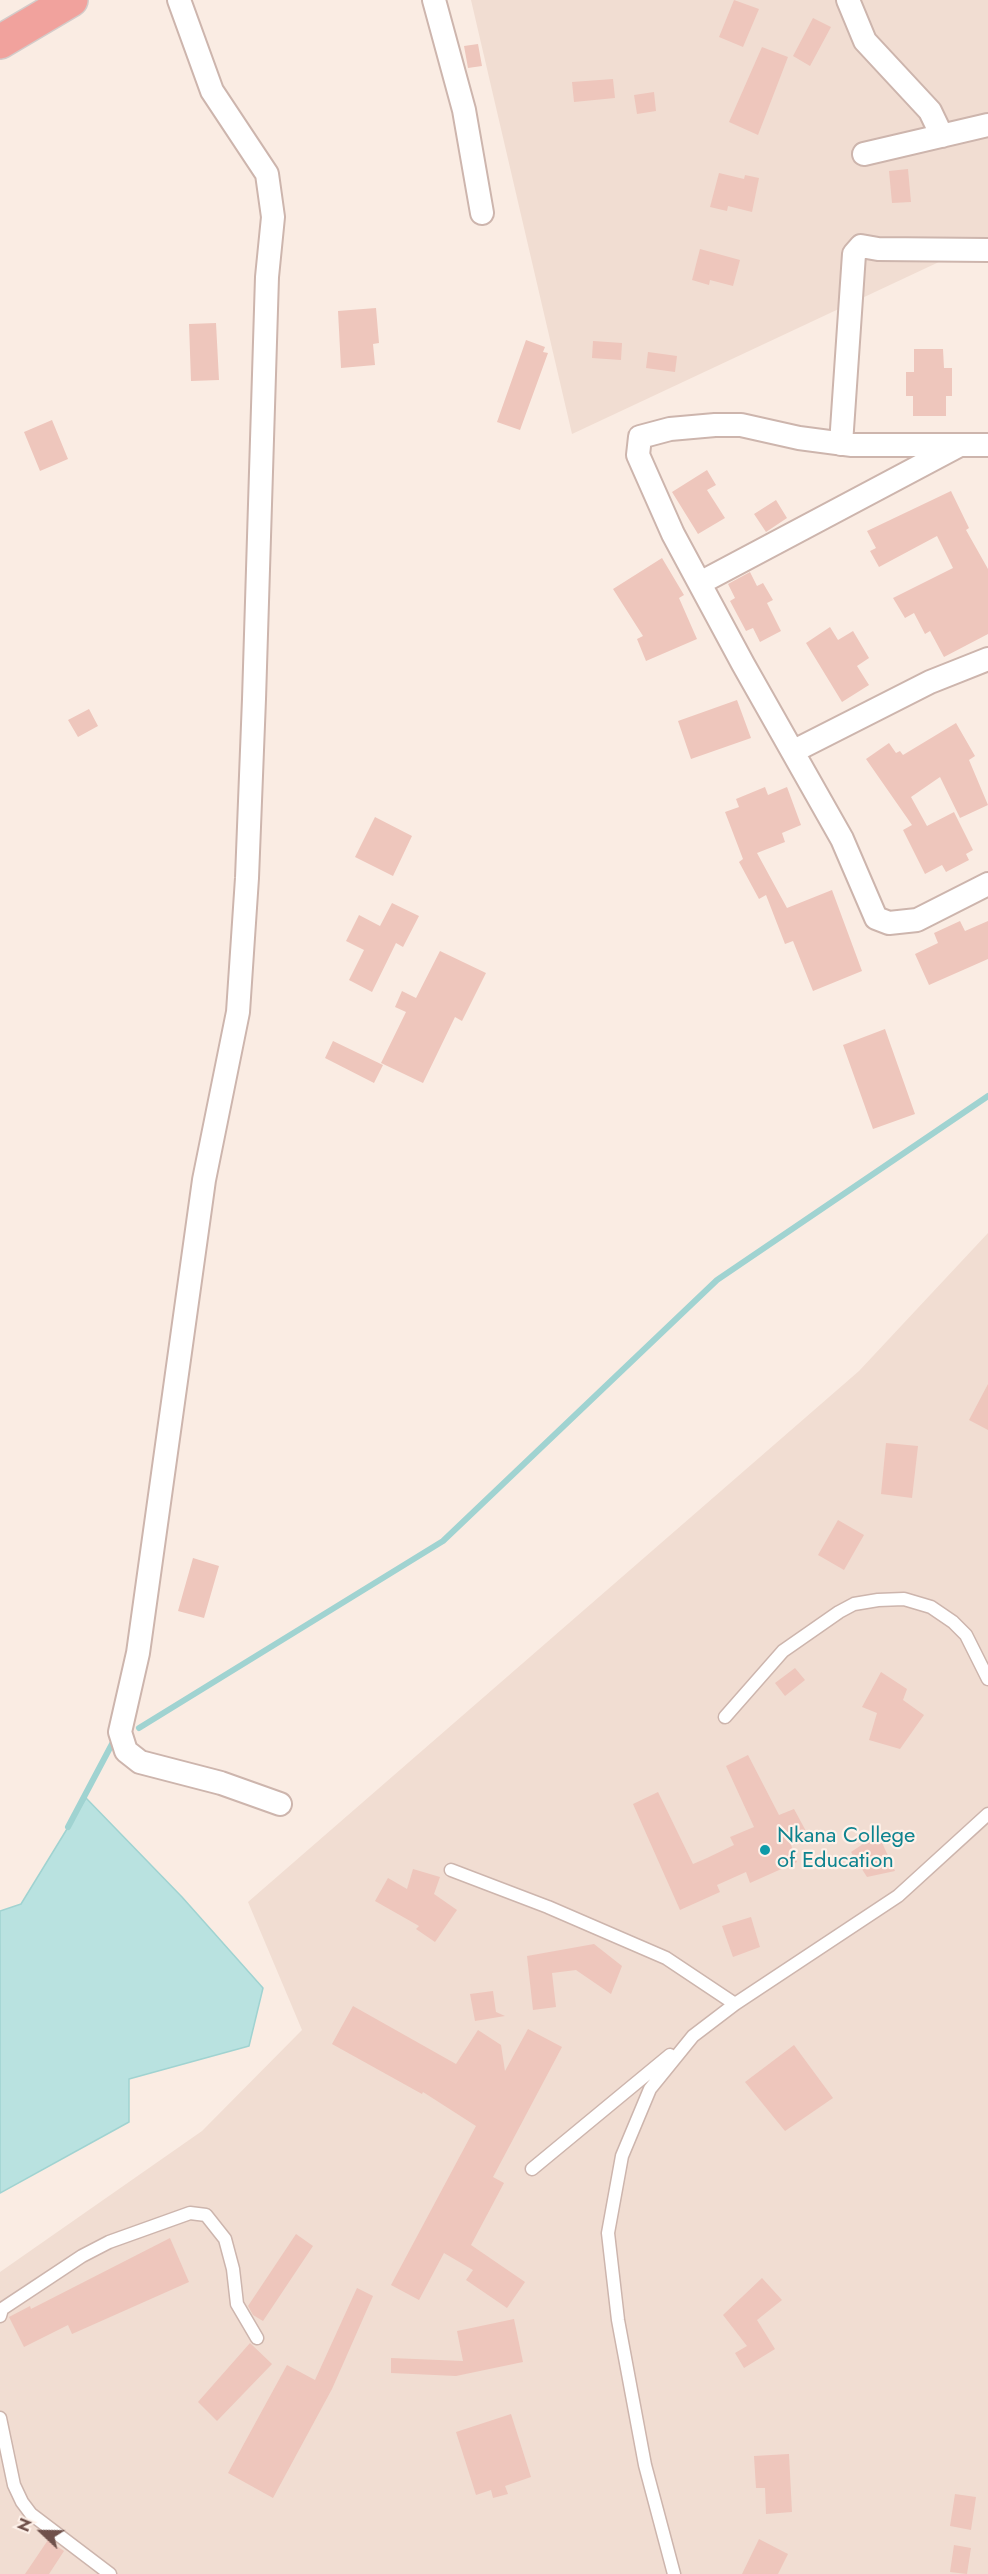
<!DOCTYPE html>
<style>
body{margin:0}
#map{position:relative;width:988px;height:2574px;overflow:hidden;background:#faece3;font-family:Jost,sans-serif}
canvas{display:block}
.north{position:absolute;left:12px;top:2502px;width:60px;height:60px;-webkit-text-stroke:4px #fef1e9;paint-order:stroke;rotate:292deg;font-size:16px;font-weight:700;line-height:24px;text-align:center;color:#70514b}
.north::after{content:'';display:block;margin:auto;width:21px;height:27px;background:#70514b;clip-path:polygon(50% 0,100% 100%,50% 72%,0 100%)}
</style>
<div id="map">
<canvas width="988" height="2574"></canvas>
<div class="north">N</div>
</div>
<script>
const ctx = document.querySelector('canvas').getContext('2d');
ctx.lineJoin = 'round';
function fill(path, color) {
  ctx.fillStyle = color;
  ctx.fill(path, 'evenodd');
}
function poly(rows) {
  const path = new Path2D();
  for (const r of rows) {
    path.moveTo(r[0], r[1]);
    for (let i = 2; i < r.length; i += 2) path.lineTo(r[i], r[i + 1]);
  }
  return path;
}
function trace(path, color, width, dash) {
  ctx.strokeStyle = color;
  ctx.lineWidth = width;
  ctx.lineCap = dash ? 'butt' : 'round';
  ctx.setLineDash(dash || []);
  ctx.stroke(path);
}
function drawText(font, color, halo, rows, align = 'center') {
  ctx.font = font + ' Jost,sans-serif';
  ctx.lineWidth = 4.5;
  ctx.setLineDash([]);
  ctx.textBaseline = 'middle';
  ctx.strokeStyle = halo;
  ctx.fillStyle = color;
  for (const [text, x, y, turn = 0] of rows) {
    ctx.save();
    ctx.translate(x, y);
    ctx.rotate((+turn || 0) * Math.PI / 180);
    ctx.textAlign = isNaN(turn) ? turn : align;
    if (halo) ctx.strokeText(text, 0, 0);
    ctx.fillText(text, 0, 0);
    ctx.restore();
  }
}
fill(poly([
 [471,0,988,0,988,239,572,434],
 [988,1233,988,2574,0,2574,0,2272,202,2131,302,2030,248,1902,859,1371]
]), '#f1ddd2');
const water = poly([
 [86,1798,182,1897,263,1988,249,2046,129,2079,129,2122,0,2193,0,1911,21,1904,86,1798]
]);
fill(water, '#b9e2e0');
trace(water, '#a0d3d1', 1.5);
trace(poly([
 [139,1728,443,1541,717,1280,988,1096],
 [68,1827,112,1744]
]), '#a0d3d1', 6);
fill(poly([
 [734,0,759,9,743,47,719,37],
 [813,18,831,27,810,66,793,56],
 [478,44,482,66,468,68,464,46],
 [762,47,788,57,758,135,729,122],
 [613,79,615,98,574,102,572,82],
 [654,92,656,111,637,114,634,95],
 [908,169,911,202,892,203,889,171],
 [719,173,744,179,745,175,759,178,752,212,728,206,727,211,710,207],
 [700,249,740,260,733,286,710,280,709,285,692,280],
 [376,308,379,343,373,344,375,365,341,368,338,311],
 [216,323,219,380,191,381,189,324],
 [526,340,545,347,543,352,548,353,520,430,497,422],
 [593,341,622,343,621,360,592,358],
 [914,349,943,349,944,368,952,368,952,396,946,396,946,416,913,416,913,396,906,396,906,372,914,372],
 [648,352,677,356,675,372,646,368],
 [52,420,68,459,40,471,24,432],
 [707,470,716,485,707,490,725,518,698,534,672,492],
 [951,491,969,528,966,530,988,569,988,634,944,657,930,631,925,634,914,613,905,618,893,598,953,568,937,536,879,567,870,551,876,548,867,531],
 [776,500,787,518,766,532,754,514],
 [662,558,684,595,679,598,697,639,646,661,637,639,643,636,613,589],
 [750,572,757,586,763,583,773,600,767,603,781,631,760,642,753,628,746,631,730,601,735,598,728,584],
 [830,627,838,640,853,631,869,658,857,666,869,685,842,702,806,643],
 [737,700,751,738,691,759,678,721],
 [89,709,98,726,78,737,68,720],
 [956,723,975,756,969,760,988,805,960,818,940,777,911,797,927,826,954,812,973,850,966,854,969,860,946,872,942,865,925,874,903,830,912,825,866,759,889,743,896,753,900,751,903,755],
 [765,787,768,795,787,787,801,825,782,833,785,842,757,853,787,908,832,890,862,971,813,991,793,941,785,944,766,895,759,899,739,862,743,859,725,812,739,807,736,799],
 [375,817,412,836,393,876,355,857],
 [392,903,419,916,403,947,396,943,372,992,349,980,364,950,346,941,359,915,380,926],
 [960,921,965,931,988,921,988,959,929,985,915,954,938,943,934,933],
 [440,951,486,973,462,1021,455,1017,423,1083,381,1063,406,1012,395,1007,402,991,416,998],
 [885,1029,915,1114,873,1129,843,1045],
 [333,1041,383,1065,374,1083,325,1058],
 [988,1384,988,1430,969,1420],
 [886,1443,918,1446,912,1498,881,1494],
 [838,1520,864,1535,844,1570,818,1555],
 [193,1558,219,1566,204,1618,178,1611],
 [795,1668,805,1680,785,1696,775,1683],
 [881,1672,907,1689,903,1700,924,1715,900,1749,869,1740,877,1713,862,1707],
 [748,1755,779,1815,794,1809,807,1833,789,1839,797,1862,750,1883,746,1872,717,1885,720,1892,680,1910,633,1804,658,1792,693,1864,707,1858,734,1845,730,1837,754,1827,726,1766],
 [878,1834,895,1871,867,1877,851,1852],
 [413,1869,440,1877,434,1894,457,1910,435,1942,416,1929,419,1926,375,1901,388,1878,407,1889],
 [751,1917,760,1947,733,1957,722,1926],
 [594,1944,622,1966,611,1994,576,1970,552,1973,556,2007,533,2010,527,1956],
 [493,1991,496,2012,505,2016,475,2021,470,1994],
 [353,2006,456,2064,478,2030,501,2045,505,2071,528,2029,562,2047,493,2177,504,2183,471,2245,525,2282,507,2308,466,2280,473,2270,444,2253,419,2300,391,2285,476,2126,423,2092,422,2094,332,2044],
 [794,2045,833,2098,785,2131,745,2082],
 [296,2234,313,2246,263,2321,253,2315,248,2306],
 [170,2238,189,2282,72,2334,68,2325,24,2347,9,2317,30,2306,31,2309],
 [762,2278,782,2300,757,2320,775,2349,744,2368,735,2353,747,2346,723,2315],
 [357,2288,373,2296,332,2389,273,2498,228,2473,287,2365,315,2380],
 [514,2319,523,2362,456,2376,391,2373,391,2358,463,2361,457,2331],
 [250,2343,272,2364,217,2421,198,2402],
 [511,2414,531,2477,505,2486,508,2494,493,2498,491,2490,476,2495,456,2432],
 [789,2454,792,2512,766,2514,765,2488,756,2488,754,2456],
 [955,2494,976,2497,971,2530,950,2526],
 [759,2539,788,2554,778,2574,742,2574],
 [48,2540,64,2551,49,2574,25,2574],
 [954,2545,971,2548,967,2574,950,2572]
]), '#eec6bc');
const lane = poly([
 [725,1717,783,1651,839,1612,854,1604,878,1600,904,1599,931,1607,953,1622,966,1635,988,1679],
 [451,1870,548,1907,666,1958,735,2004],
 [532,2169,670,2055],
 [0,2316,2,2309,82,2256,109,2242,190,2213,206,2215,225,2239,233,2269,237,2304,257,2338],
 [0,2418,14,2485,22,2502,31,2514,110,2574],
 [674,2574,645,2465,618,2320,608,2233,622,2156,650,2089,693,2036,735,2004,898,1896,988,1814]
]);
const street = poly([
 [179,0,212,91,267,174,273,217,267,277,254,699,247,878,238,1012,204,1180,138,1653,120,1732,126,1751,140,1762,221,1783,280,1804],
 [434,0,464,110,482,213],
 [848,0,865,41,930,111,942,136],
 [864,154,988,125],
 [841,444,854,254,861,246,878,249,988,250],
 [988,445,852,445,799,438,741,425,715,425,670,429,640,437,638,455,673,534,743,664,842,839,876,918,889,923,917,920,988,884],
 [700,583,958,446],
 [791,749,796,750,930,682,988,659]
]);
const highway = poly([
 [0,42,71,0]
]);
trace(lane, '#cdb5ad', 15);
trace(street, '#cdb5ad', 26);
trace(highway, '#d4cbc9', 36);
trace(lane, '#fff', 12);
trace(street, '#fff', 22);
trace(highway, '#f1a29d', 33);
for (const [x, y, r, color] of [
 [765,1850,6,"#0f9aa8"]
]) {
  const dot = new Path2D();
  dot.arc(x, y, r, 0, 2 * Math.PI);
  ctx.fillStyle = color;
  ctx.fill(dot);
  trace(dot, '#fef1e9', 2);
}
drawText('22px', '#0d838f', '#fef1e9', [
 ["Nkana College",777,1837],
 ["of Education",777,1862]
], 'left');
</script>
